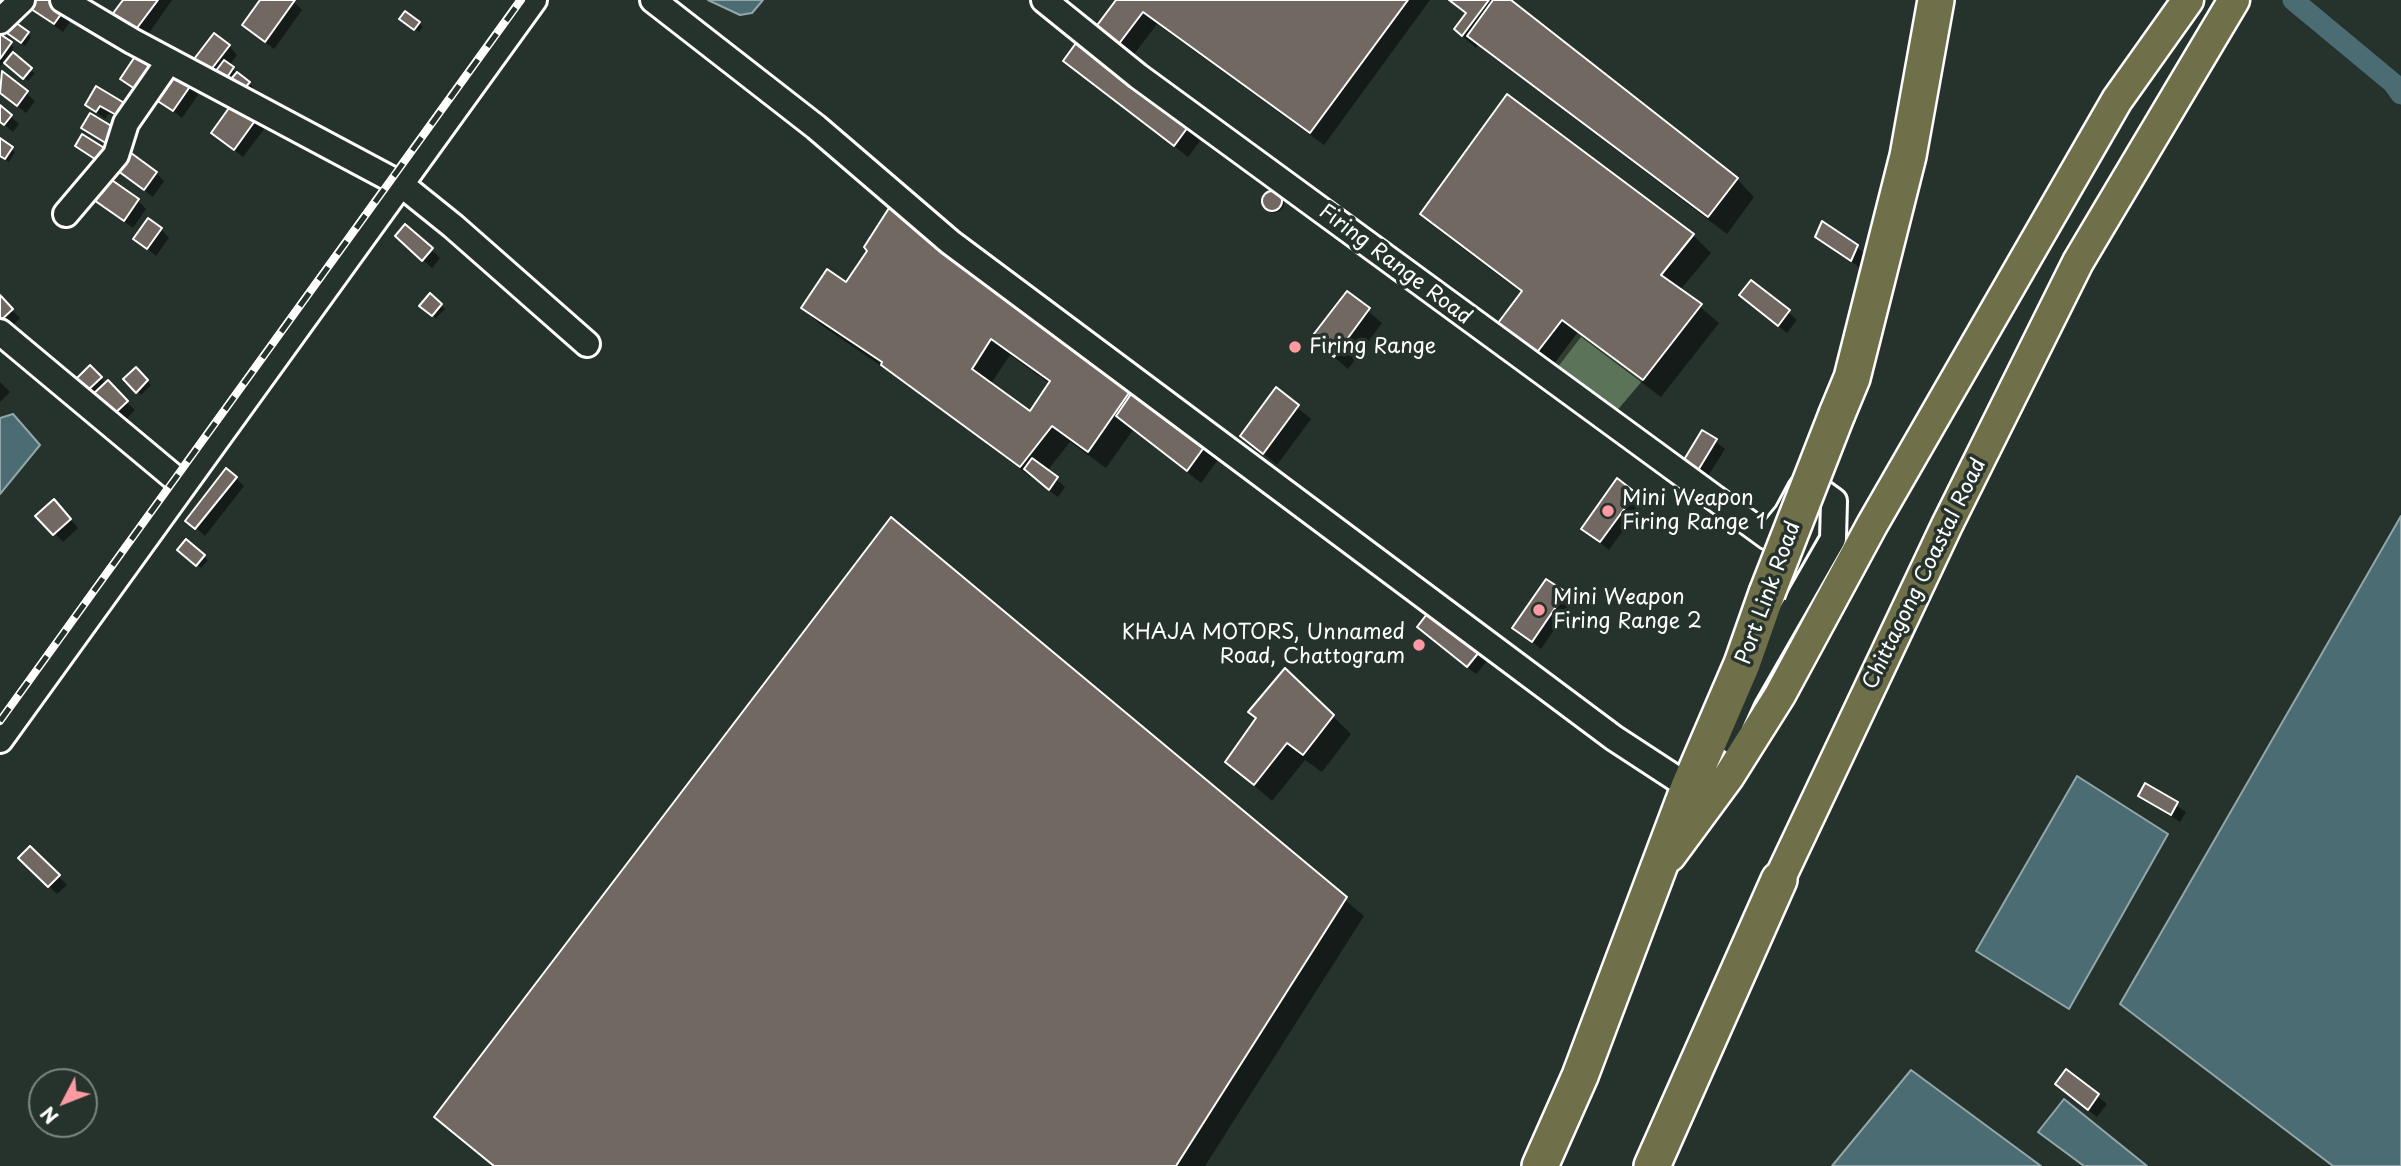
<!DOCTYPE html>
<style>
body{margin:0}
#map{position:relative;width:2401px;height:1166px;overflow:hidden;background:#26332d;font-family:"Playpen Sans",sans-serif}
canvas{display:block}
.north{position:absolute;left:28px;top:1068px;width:70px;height:70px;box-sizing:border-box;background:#26332d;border:2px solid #7d8581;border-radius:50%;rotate:228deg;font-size:19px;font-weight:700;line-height:28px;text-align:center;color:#fff}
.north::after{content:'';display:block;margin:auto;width:24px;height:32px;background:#ff9aa2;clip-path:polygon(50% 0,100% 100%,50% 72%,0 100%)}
</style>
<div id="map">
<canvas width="2401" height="1166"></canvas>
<div class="north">N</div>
</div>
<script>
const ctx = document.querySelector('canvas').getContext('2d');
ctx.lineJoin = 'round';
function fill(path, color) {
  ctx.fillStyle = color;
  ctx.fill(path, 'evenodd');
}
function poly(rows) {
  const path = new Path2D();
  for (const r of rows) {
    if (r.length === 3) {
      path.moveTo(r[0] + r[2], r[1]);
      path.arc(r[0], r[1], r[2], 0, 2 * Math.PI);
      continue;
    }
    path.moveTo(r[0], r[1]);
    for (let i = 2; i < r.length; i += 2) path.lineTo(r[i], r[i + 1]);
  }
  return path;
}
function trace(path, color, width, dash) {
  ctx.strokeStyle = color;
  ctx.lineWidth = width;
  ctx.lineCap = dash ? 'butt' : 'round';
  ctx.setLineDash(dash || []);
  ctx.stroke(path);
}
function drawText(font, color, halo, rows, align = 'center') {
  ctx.font = font + ' "Playpen Sans",sans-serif';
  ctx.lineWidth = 7;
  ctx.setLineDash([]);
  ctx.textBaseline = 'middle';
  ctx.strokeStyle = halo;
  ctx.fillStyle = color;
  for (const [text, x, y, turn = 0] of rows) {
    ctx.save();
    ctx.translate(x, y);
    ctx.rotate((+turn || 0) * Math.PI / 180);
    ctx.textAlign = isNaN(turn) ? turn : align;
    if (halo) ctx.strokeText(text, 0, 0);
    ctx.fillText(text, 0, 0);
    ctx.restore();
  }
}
fill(poly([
 [1578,332,1643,380,1615,413,1551,368]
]), '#5b7358');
const water = poly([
 [708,0,763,0,752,13,740,15,708,0],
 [13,414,40,445,0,494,0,418,13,414],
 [2401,516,2401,1166,2333,1166,2120,1004,2401,516],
 [2077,776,2168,834,2069,1009,1976,951,2077,776],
 [1911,1070,2041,1166,1832,1166,1911,1070],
 [2064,1099,2147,1166,2084,1166,2038,1132,2064,1099]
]);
fill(water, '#4b6c72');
trace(water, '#93a7aa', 2);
fill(poly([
 [34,0,46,0,71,20,63,32,30,7],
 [125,0,172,0,144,40,122,24],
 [262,0,292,0,302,10,274,49,244,25],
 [1118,0,1430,0,1324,145,1157,24,1132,57,1098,28],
 [1448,0,1508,0,1737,179,1754,197,1727,234,1478,45,1476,48,1469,42,1456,29,1467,15],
 [405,22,419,23,423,27,419,32],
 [28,34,31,37,25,46,10,35],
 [0,38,14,47,6,59,35,73,28,81,5,61,0,67],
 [229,46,237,55,229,66,253,87,249,92,233,78,230,82,205,67],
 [1065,61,1187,128,1200,141,1188,157],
 [2,73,35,101,26,113,0,92],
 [190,86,198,95,182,118,155,97],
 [97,88,127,124,109,113,105,119,87,105],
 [1507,97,1693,235,1711,253,1680,290,1719,323,1661,397,1581,337,1554,372,1515,345,1522,293,1440,231,1423,213],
 [0,107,19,124,13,132,0,121],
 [256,120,265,128,243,157,213,133],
 [0,140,15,152,9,162,0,156],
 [116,168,156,173,164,181,153,197],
 [1274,203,10],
 [93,198,138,201,146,209,133,228],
 [890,211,1204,447,1217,461,1201,483,1133,430,1106,468,1070,442,1047,471,1065,487,1058,497,890,372,821,325,803,308,846,284,870,251],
 [1010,355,1050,384,1031,413,990,385],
 [406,226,440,258,432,268,405,244],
 [161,229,169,238,156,256,135,238],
 [1817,236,1857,247,1866,255,1860,268],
 [1752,282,1797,320,1787,333,1741,295],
 [1347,293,1382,323,1348,369,1313,339],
 [430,296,445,309,436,318,422,306],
 [0,298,20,318,10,328,0,318],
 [90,368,135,410,121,424,77,380],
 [136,369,151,385,141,395,125,379],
 [0,382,10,392,0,402],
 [1276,390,1311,419,1277,465,1242,436],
 [1703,432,1725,449,1706,479,1693,471],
 [236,478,244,486,205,536,188,520],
 [1634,494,1643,502,1609,550,1583,529],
 [62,510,78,528,63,542,38,516],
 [891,520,1364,916,1205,1166,493,1166,437,1117],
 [186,541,208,560,201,568,183,554],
 [1565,594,1573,602,1541,649,1514,628],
 [1428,635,1479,652,1487,661,1476,674],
 [1333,716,1351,734,1322,772,1305,760,1272,801,1227,762],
 [2146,786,2186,812,2180,822,2140,795],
 [30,848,67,885,57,894,21,858],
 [2067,1071,2107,1104,2097,1117,2057,1084]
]), '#0007');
trace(poly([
 [2293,0,2393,83,2401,94]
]), '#4b6c72', 21);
const building = poly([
 [32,0,49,0,64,10,54,24,28,7,32,0],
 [123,0,158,0,134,32,111,16,123,0],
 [260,0,295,0,265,42,242,25,260,0],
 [1116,0,1408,0,1310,133,1143,12,1118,45,1095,28,1116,0],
 [1449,0,1489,0,1462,36,1454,29,1466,13,1449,0],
 [1493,0,1511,0,1738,178,1708,217,1467,36,1493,0],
 [405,11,420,22,414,30,399,19,405,11],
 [12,20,29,32,21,43,4,31,12,20],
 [214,33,230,45,210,71,194,59,214,33],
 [0,34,12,42,0,59,0,34],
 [1076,43,1188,127,1174,146,1063,61,1076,43],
 [140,49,158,62,138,91,120,79,140,49],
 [13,52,32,68,23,79,4,63,13,52],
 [224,60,234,67,226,79,215,72,224,60],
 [2,71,28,91,17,106,0,93,2,71],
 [170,71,191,85,173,111,153,98,170,71],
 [237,72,250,82,244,89,231,79,237,72],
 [96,86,126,104,118,116,100,106,96,112,85,105,96,86],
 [1507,94,1694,234,1661,275,1702,304,1643,380,1562,320,1535,355,1495,327,1522,291,1420,214,1507,94],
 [234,101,257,118,234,150,211,133,234,101],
 [0,105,12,115,4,125,0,122,0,105],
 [90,113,118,130,109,145,81,128,90,113],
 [82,134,109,151,101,163,75,146,82,134],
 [0,138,13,147,5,159,0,156,0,138],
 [127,150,157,172,144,190,114,168,127,150],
 [106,176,139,199,124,221,91,198,106,176],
 [1272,201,10],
 [889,208,1106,367,1131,390,1088,452,1052,426,1020,467,881,365,882,362,801,308,827,269,846,282,867,251,864,247,889,208],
 [991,339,1050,381,1030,411,972,369,991,339],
 [148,218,162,228,147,249,133,239,148,218],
 [1822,221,1858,245,1851,261,1815,237,1822,221],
 [405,224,433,248,422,261,395,236,405,224],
 [1751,280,1790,310,1778,326,1739,295,1751,280],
 [1347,291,1370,308,1334,357,1310,339,1347,291],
 [430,293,442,304,432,316,419,306,430,293],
 [0,295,13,309,0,321,0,295],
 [90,365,102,377,86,392,75,380,90,365],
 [136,367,148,380,136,393,123,379,136,367],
 [108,380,128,401,111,417,91,396,108,380],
 [1276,387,1299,405,1263,454,1240,436,1276,387],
 [1133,391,1205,446,1187,471,1116,416,1133,391],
 [1702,430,1717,439,1697,472,1682,463,1702,430],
 [1032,458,1058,477,1049,490,1024,469,1032,458],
 [226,468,237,477,195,529,185,521,226,468],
 [1617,478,1636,493,1600,542,1581,529,1617,478],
 [54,499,71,519,53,535,35,516,54,499],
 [891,517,1347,897,1176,1166,494,1166,434,1117,891,517],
 [186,539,205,555,196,566,177,550,186,539],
 [1546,579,1566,592,1532,642,1512,628,1546,579],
 [1430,610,1480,651,1467,667,1417,627,1430,610],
 [1285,668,1334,715,1303,755,1287,743,1254,785,1225,762,1256,718,1248,712,1285,668],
 [2145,783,2178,802,2171,815,2138,796,2145,783],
 [30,846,60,875,48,887,18,858,30,846],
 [2066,1069,2099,1094,2088,1110,2055,1084,2066,1069]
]);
fill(building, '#706861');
trace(building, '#fff', 2);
const minor = poly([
 [63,0,132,41,402,185,453,226,587,344],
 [653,0,816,127,950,242,1614,738,1689,787],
 [1044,0,1138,76,1768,537,1787,514,1801,488,1816,488,1834,501,1833,539,1743,696,1725,736,1737,744,1755,734],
 [0,21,22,0],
 [66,214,116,155,126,123,169,61],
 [0,332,182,484],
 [0,740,534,0]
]);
const major = poly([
 [1670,856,1729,776,1780,695,1872,525,2117,100,2188,0],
 [1779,880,1947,525,2078,262,2234,0]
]);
const highway = poly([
 [1837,414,1852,378,1908,156,1936,0],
 [1540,1166,1580,1076,1689,787,1742,664,1767,593],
 [1652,1166,1779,880]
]);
trace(minor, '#fff', 30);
trace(major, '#fff', 35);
trace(highway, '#fff', 40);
trace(minor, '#26332d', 24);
trace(major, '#6f704a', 30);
trace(highway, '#6f704a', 35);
const rail = poly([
 [0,721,521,0]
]);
trace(rail, '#fff', 8);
trace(rail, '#26332d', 5, [16]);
const highwayBridge = poly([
 [1767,593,1837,414]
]);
trace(highwayBridge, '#fff', 40, []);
trace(highwayBridge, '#6f704a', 35);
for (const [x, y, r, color] of [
 [1295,347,7,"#ff9aa2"],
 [1608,511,7,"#ff9aa2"],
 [1539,610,7,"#ff9aa2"],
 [1419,645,7,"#ff9aa2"]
]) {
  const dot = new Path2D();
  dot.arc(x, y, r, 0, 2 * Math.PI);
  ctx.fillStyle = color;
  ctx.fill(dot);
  trace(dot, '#26332d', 2.5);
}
drawText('21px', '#fff', '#26332d', [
 ["Firing Range Road",1395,265,37],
 ["Chittagong Coastal Road",1925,574,-64],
 ["Port Link Road",1769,593,-70]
]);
drawText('21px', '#fff', '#26332d', [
 ["Firing Range",1309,347],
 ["Mini Weapon",1622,499],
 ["Firing Range 1",1622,523],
 ["Mini Weapon",1553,598],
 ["Firing Range 2",1553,622],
 ["KHAJA MOTORS, Unnamed",1405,633,"right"],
 ["Road, Chattogram",1405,657,"right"]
], 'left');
</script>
